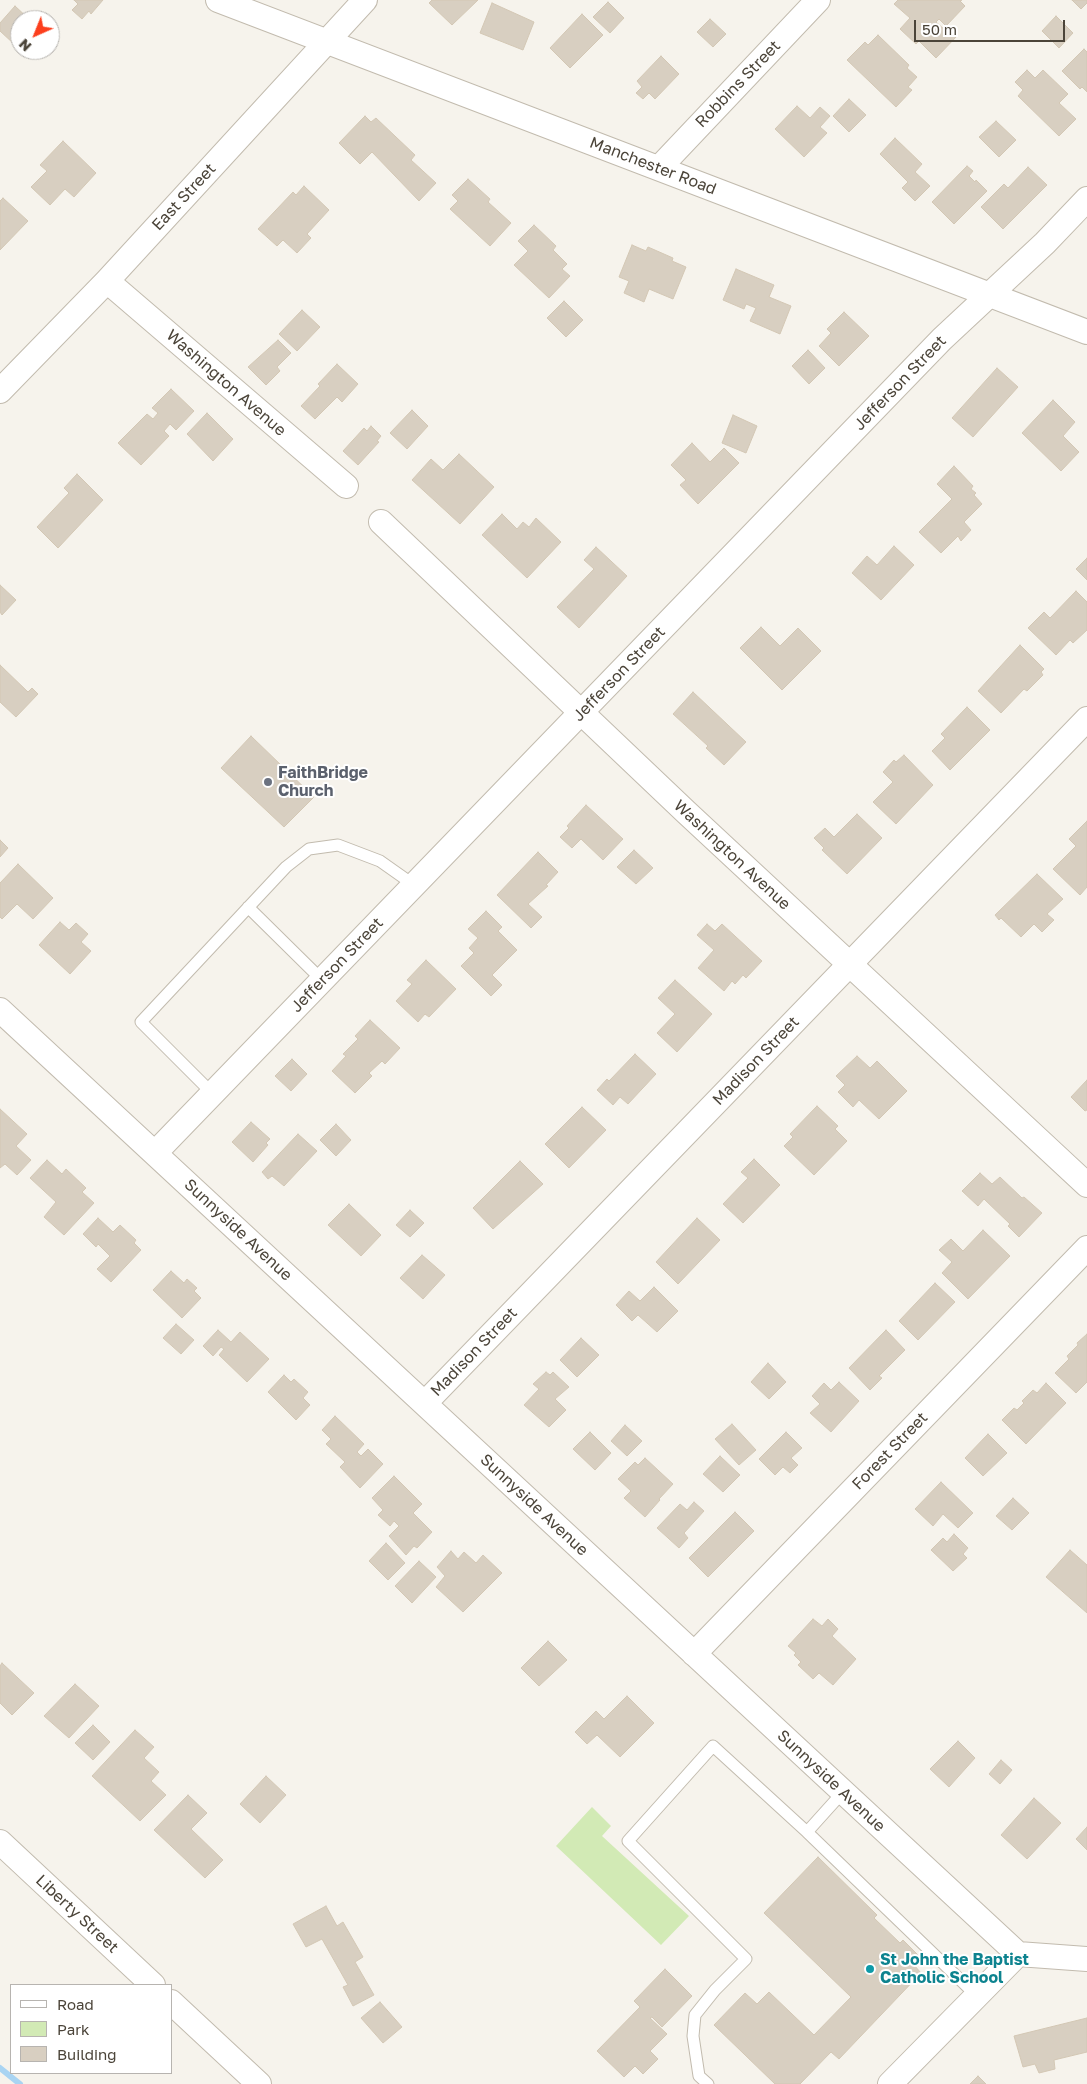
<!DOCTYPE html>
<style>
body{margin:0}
#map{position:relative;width:1087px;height:2084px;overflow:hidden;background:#f6f3ec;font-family:"Golos Text",sans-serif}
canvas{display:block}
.legend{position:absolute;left:10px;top:1984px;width:162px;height:90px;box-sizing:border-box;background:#fff;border:1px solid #b7b4b0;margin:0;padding:6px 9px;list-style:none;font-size:15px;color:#4b4439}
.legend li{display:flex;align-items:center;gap:10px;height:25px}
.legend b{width:25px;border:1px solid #b7b4b0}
.north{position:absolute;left:10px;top:10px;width:50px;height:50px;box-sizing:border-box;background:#fff;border:1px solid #b7b4b0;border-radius:50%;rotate:224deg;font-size:14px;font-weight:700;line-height:20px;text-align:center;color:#4b4439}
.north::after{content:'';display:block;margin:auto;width:18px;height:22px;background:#fc3f1d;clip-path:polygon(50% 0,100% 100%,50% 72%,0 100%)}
.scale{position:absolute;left:914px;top:20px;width:151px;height:22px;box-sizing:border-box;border:2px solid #4b4439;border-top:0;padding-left:6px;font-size:15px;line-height:18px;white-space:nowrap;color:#4b4439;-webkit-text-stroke:4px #fff;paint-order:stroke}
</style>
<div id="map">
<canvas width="1087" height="2084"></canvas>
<ul class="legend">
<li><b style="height:6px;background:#fff"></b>Road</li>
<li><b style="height:14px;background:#d2eab5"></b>Park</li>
<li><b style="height:14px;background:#d8cfc1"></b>Building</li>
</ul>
<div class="north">N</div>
<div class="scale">50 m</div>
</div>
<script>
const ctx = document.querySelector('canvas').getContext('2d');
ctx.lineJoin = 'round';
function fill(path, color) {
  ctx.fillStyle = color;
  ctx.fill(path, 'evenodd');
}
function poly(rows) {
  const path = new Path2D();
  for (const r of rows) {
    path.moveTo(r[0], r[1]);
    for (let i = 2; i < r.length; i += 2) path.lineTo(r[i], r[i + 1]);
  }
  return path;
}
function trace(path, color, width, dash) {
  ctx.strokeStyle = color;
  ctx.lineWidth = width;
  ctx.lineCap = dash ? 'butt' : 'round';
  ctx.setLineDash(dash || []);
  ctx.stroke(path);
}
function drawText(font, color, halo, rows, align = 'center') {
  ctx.font = font + ' "Golos Text",sans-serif';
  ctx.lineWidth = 4;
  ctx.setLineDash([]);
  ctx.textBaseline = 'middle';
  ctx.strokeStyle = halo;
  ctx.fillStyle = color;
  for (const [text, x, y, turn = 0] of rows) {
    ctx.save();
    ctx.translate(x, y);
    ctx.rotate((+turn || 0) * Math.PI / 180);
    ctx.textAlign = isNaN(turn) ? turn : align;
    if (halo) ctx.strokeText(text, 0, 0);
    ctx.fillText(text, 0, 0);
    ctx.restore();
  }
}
fill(poly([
 [592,1807,611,1826,602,1836,689,1916,661,1945,556,1846]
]), '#d2eab5');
trace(poly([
 [0,2068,20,2084]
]), '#a9d4f2', 6);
const building = poly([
 [74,0,103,0,91,14,89,11,82,19,72,10,78,4,74,0],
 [432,0,478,0,452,25,429,3,432,0],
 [898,0,962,0,960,1,965,6,946,26,939,19,936,22,945,30,947,27,957,36,936,58,919,41,916,44,900,29,910,18,894,4,898,0],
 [1072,0,1087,0,1087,3,1081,9,1072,0],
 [608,2,624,18,610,33,593,17,608,2],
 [492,3,534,22,523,50,480,33,492,3],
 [15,6,30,20,20,20,20,38,14,44,0,31,0,23,15,6],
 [582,14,603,35,570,68,550,48,582,14],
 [1056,16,1073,33,1059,48,1042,31,1056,16],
 [710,19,726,34,713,47,697,32,710,19],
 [878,35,909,65,907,68,917,77,908,87,912,90,896,107,847,60,865,42,868,45,878,35],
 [1084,49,1087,52,1087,92,1082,87,1080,89,1062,71,1084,49],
 [661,56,679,74,655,99,649,93,643,99,636,93,642,87,637,81,661,56],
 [1027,70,1035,78,1043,70,1068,94,1059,103,1076,119,1059,136,1018,96,1023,90,1015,82,1027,70],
 [849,99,866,115,849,132,833,116,849,99],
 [797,106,810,118,820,107,830,116,820,127,827,133,804,157,775,129,797,106],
 [365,116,371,122,376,118,415,155,411,160,436,183,419,201,372,152,360,164,339,143,365,116],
 [996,121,1016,140,999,157,979,137,996,121],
 [895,138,922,164,915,172,930,186,915,201,902,188,908,182,880,154,895,138],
 [63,141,96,173,74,197,65,189,50,205,31,187,47,171,40,165,63,141],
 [967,166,973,171,969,176,975,182,976,180,987,191,954,224,932,202,967,166],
 [1028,167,1047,185,1003,229,981,207,1004,184,1008,188,1028,167],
 [468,179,490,199,488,202,511,223,490,246,450,209,458,201,452,195,468,179],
 [304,186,329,210,307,234,311,238,297,253,283,240,277,246,258,229,293,192,296,195,304,186],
 [3,198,28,221,0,250,0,201,3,198],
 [534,225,556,246,553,250,567,264,562,269,570,276,549,298,514,265,528,251,518,241,534,225],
 [632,245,646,251,648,247,673,258,672,261,686,267,673,299,649,289,644,302,624,293,629,281,619,277,632,245],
 [736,269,774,285,769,297,791,306,780,334,750,321,756,308,746,304,744,309,723,300,736,269],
 [564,301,583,320,566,337,547,318,564,301],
 [302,310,320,327,297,351,279,334,302,310],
 [844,312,869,336,839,366,819,346,831,333,827,329,844,312],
 [278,340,291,353,277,367,280,371,266,385,248,367,278,340],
 [808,350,825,368,809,384,792,366,808,350],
 [337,364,358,384,342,402,337,397,315,419,301,406,320,386,318,384,337,364],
 [997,368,1018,387,973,437,952,418,997,368],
 [171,389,194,411,176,430,170,424,164,431,169,436,141,465,118,443,147,414,153,419,158,413,152,408,171,389],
 [1053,400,1075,422,1063,436,1079,452,1061,471,1022,433,1053,400],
 [412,410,428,426,407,449,390,433,412,410],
 [207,413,233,439,213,461,187,434,207,413],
 [733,415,757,426,746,453,722,443,733,415],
 [371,426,381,436,377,441,379,442,358,465,343,451,364,428,367,431,371,426],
 [692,443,710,462,724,448,739,463,698,504,680,485,686,480,671,465,692,443],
 [459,454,494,487,460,524,412,480,431,459,443,470,459,454],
 [954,466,973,486,971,489,976,493,974,495,982,504,964,522,971,530,961,541,958,536,941,553,919,532,952,499,937,484,954,466],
 [77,474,103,500,58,548,37,527,69,493,64,488,77,474],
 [502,514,517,529,523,522,529,527,536,518,561,542,527,578,482,535,502,514],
 [894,546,914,565,881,600,852,573,867,556,877,565,894,546],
 [596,547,627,576,579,628,557,607,594,569,584,560,596,547],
 [1087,558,1087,580,1076,569,1087,558],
 [0,585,16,600,2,615,0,612,0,585],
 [1076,591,1087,602,1087,630,1073,643,1070,640,1056,655,1028,628,1044,612,1050,618,1076,591],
 [761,627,780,646,798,628,821,651,782,690,740,648,761,627],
 [1020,645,1044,669,1041,672,1043,675,1027,691,1024,689,1001,713,978,691,1020,645],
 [0,665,28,692,32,688,38,694,16,717,0,702,0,665],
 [693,692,746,742,724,765,706,748,708,746,673,714,693,692],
 [967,707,990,730,950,770,932,751,945,738,941,734,967,707],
 [251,736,314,797,284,827,221,768,251,736],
 [904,755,933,785,896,824,873,802,893,782,883,772,894,760,896,762,904,755],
 [586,805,623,839,603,860,581,839,572,848,560,837,569,828,567,826,586,805],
 [857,814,882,838,847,874,822,850,824,848,814,838,825,828,834,837,857,814],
 [1087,821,1087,887,1080,895,1053,869,1076,846,1069,839,1087,821],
 [0,840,8,848,0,857,0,840],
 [634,850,653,868,636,884,617,867,634,850],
 [538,852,558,872,546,885,548,886,528,904,542,917,531,928,497,895,538,852],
 [18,864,53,898,33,919,17,904,2,919,0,917,0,883,18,864],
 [1037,874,1063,899,1047,914,1054,920,1042,932,1034,924,1021,937,1001,918,999,920,995,915,1037,874],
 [486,911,502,927,498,931,517,950,492,975,502,985,491,996,461,966,474,953,469,948,478,938,468,929,486,911],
 [60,922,69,930,76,923,88,934,81,942,91,951,70,974,39,945,60,922],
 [707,924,715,931,722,924,762,961,746,978,743,975,735,984,732,981,724,991,698,968,714,950,697,935,707,924],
 [426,960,456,989,429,1017,425,1014,418,1022,396,1001,412,984,407,980,426,960],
 [675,980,712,1014,677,1052,657,1033,675,1014,658,998,675,980],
 [370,1020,400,1048,385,1064,382,1061,369,1073,372,1076,355,1093,332,1071,346,1056,343,1054,358,1039,355,1036,370,1020],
 [635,1054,656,1074,628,1104,620,1097,613,1105,597,1090,607,1079,609,1081,635,1054],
 [857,1056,870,1068,877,1061,907,1091,879,1119,859,1100,853,1107,838,1092,845,1085,836,1076,857,1056],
 [292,1059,307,1074,291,1091,275,1076,292,1059],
 [1087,1080,1087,1110,1085,1111,1071,1097,1087,1080],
 [817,1106,838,1126,835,1129,847,1141,814,1175,784,1146,793,1137,790,1134,817,1106],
 [582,1107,606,1130,569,1168,545,1144,582,1107],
 [0,1109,27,1134,16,1146,31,1160,17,1175,5,1164,0,1168,0,1109],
 [251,1122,270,1139,266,1143,268,1145,253,1162,232,1142,251,1122],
 [336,1124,351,1140,336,1156,320,1140,336,1124],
 [298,1134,317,1151,284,1186,272,1176,268,1179,262,1172,298,1134],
 [754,1159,780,1185,743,1223,723,1204,748,1178,741,1172,754,1159],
 [47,1160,62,1174,66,1169,86,1188,82,1192,94,1203,64,1235,44,1217,56,1202,30,1178,47,1160],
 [520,1161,543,1184,493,1229,473,1208,520,1161],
 [980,1173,992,1184,1000,1177,1022,1198,1024,1197,1042,1213,1019,1237,1008,1226,1010,1224,984,1199,978,1206,962,1191,980,1173],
 [349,1204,381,1235,361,1256,328,1225,349,1204],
 [410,1210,424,1223,410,1237,396,1225,410,1210],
 [98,1218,113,1232,120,1225,136,1240,134,1243,141,1250,111,1282,97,1269,110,1256,98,1244,96,1247,83,1234,98,1218],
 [697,1218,720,1240,678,1284,656,1262,697,1218],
 [983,1230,1010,1256,968,1299,942,1273,952,1262,939,1250,951,1239,963,1251,983,1230],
 [422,1255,445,1275,423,1299,400,1278,422,1255],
 [171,1271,184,1283,187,1279,197,1288,194,1291,201,1298,182,1318,153,1290,171,1271],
 [935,1283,955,1302,918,1340,899,1321,935,1283],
 [654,1287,678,1311,657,1332,638,1315,632,1321,616,1305,629,1291,640,1301,654,1287],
 [176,1324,194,1340,181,1354,163,1338,176,1324],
 [218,1330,231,1342,240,1332,269,1359,247,1382,219,1355,224,1349,221,1347,213,1356,203,1346,218,1330],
 [886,1330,905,1350,879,1376,882,1378,870,1390,849,1368,886,1330],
 [1087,1334,1087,1382,1076,1393,1055,1373,1069,1359,1067,1356,1078,1345,1077,1343,1087,1334],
 [581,1338,599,1355,577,1377,560,1360,581,1338],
 [768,1363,786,1382,769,1399,751,1382,768,1363],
 [546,1372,550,1375,553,1372,569,1387,555,1399,566,1410,549,1427,524,1405,539,1389,533,1384,546,1372],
 [284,1375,291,1382,294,1379,308,1392,303,1398,310,1405,296,1420,268,1392,284,1375],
 [839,1382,859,1401,831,1432,810,1413,820,1404,812,1396,824,1383,831,1390,839,1382],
 [1046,1383,1066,1403,1026,1444,1002,1420,1014,1408,1017,1410,1024,1403,1022,1401,1033,1390,1037,1393,1046,1383],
 [335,1416,364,1444,357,1452,361,1456,368,1449,383,1464,360,1488,340,1467,345,1462,326,1444,331,1439,322,1430,335,1416],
 [732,1424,756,1450,739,1465,715,1439,732,1424],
 [625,1425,642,1441,627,1456,611,1441,625,1425],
 [590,1432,611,1453,595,1470,573,1449,590,1432],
 [786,1432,802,1448,791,1458,798,1465,790,1473,783,1467,775,1475,759,1459,786,1432],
 [988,1434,1007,1453,983,1476,965,1458,988,1434],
 [720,1456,740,1475,723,1492,703,1474,720,1456],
 [645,1458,673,1484,659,1499,660,1500,645,1517,624,1498,631,1491,618,1479,635,1462,638,1465,645,1458],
 [394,1476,422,1504,413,1513,432,1532,417,1548,414,1546,406,1555,389,1536,399,1526,394,1521,390,1526,378,1515,383,1510,372,1498,394,1476],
 [941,1482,973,1513,958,1528,943,1514,933,1526,915,1509,941,1482],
 [1013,1498,1029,1513,1012,1530,996,1516,1013,1498],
 [694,1502,704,1511,684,1533,688,1538,679,1548,657,1528,680,1504,687,1510,694,1502],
 [735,1512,754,1531,708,1577,689,1558,735,1512],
 [954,1534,968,1548,963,1554,967,1558,953,1571,931,1550,943,1538,947,1542,954,1534],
 [386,1543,405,1563,388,1580,369,1561,386,1543],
 [1070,1550,1087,1565,1087,1613,1046,1577,1070,1550],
 [451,1551,458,1559,464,1552,476,1563,483,1555,502,1573,463,1612,436,1587,445,1576,437,1567,451,1551],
 [419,1561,436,1577,412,1603,395,1586,419,1561],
 [813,1619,822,1626,828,1619,838,1629,832,1636,856,1659,833,1685,819,1673,813,1679,798,1665,801,1662,794,1655,796,1653,788,1646,813,1619],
 [548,1641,567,1660,539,1686,521,1668,548,1641],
 [2,1663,34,1693,12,1715,0,1703,0,1666,2,1663],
 [75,1684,99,1706,69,1738,44,1716,75,1684],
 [627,1696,654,1723,620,1757,597,1735,587,1744,575,1732,596,1711,604,1719,627,1696],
 [93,1725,110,1742,93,1760,75,1743,93,1725],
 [135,1730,154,1747,144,1758,159,1772,151,1781,166,1795,140,1821,92,1776,135,1730],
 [958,1741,975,1758,949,1787,930,1769,958,1741],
 [1001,1760,1012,1770,1000,1784,989,1774,1001,1760],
 [266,1776,286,1795,260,1823,240,1804,266,1776],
 [188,1795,207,1813,191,1829,223,1860,205,1878,154,1830,188,1795],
 [1034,1798,1061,1823,1027,1859,1001,1835,1034,1798],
 [1087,1827,1087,1850,1076,1839,1087,1827],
 [818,1857,877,1915,874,1918,900,1943,903,1940,921,1958,914,1965,921,1973,839,2059,831,2052,800,2084,775,2084,714,2025,745,1993,757,2004,769,1992,814,2035,851,1997,764,1913,818,1857],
 [326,1906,337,1926,343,1922,363,1957,355,1962,374,1995,353,2006,343,1987,348,1985,322,1939,306,1947,293,1924,326,1906],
 [665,1969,692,1996,662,2027,652,2017,650,2018,667,2034,650,2051,658,2059,643,2074,635,2066,624,2077,597,2051,640,2007,634,2001,665,1969],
 [380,2002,402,2027,383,2043,361,2018,380,2002],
 [1087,2018,1087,2052,1054,2060,1055,2069,1039,2073,1035,2064,1023,2067,1014,2036,1087,2018],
 [978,2076,986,2084,970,2084,978,2076]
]);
fill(building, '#d8cfc1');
trace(building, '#d3c7b4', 1);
const lane = poly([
 [248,907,322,980],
 [212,1093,141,1022,286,867,309,849,338,845,380,861,414,885],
 [807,1832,977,1996],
 [708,2084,699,2076,693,2036,695,2015,715,1990,746,1959,628,1841,713,1746,807,1832,843,1792]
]);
const street = poly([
 [218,0,1087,332],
 [659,168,818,0],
 [107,281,346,486],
 [0,391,107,281,365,0],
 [381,522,686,812,1087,1185],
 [0,1010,1018,1954,1087,1959],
 [155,1153,942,339,1045,243,1087,199],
 [425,1403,1087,719],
 [694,1654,1087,1248],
 [0,1842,153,1985],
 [171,2002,259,2084],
 [890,2084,1018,1954]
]);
trace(lane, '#c2bbae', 13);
trace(street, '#c2bbae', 26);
trace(lane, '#fff', 11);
trace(street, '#fff', 24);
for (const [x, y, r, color] of [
 [268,782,5,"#6b7280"],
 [870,1969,5,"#0f9aa8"]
]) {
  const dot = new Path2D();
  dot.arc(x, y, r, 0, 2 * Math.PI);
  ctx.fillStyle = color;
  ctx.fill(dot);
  trace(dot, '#fff', 2);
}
drawText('16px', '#4b4439', '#fff', [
 ["Robbins Street",738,84,-46],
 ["Manchester Road",653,166,21],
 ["East Street",184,197,-47],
 ["Washington Avenue",226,383,41],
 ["Jefferson Street",900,383,-46],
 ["Jefferson Street",619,674,-46],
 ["Washington Avenue",732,855,43],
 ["Jefferson Street",337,965,-46],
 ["Madison Street",756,1061,-46],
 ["Sunnyside Avenue",238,1230,43],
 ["Madison Street",474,1352,-46],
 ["Forest Street",890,1451,-46],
 ["Sunnyside Avenue",534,1505,43],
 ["Sunnyside Avenue",831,1781,43],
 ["Liberty Street",77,1914,43]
]);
drawText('bold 16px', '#5b616d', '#fff', [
 ["FaithBridge",278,773],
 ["Church",278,791]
], 'left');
drawText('bold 16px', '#0d838f', '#fff', [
 ["St John the Baptist",880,1960],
 ["Catholic School",880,1978]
], 'left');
</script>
